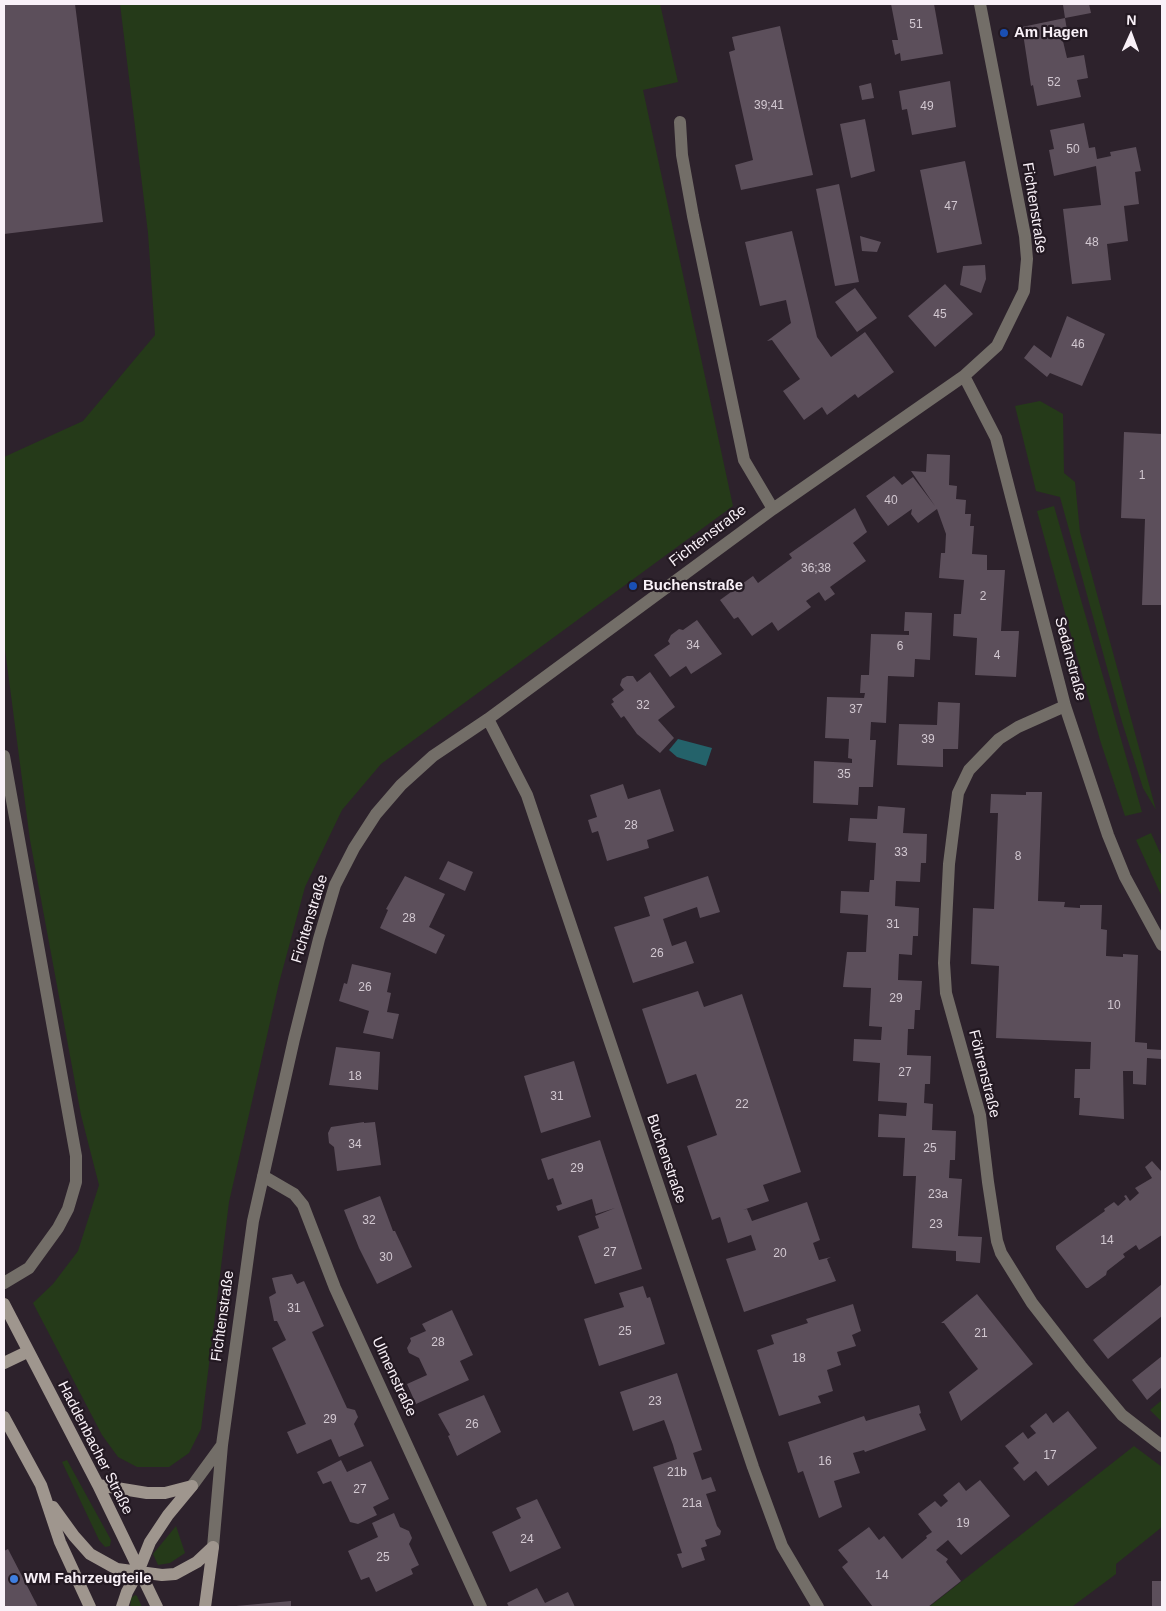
<!DOCTYPE html>
<meta charset="utf-8">
<style>
body{margin:0}
#map{position:relative;width:1166px;height:1611px;overflow:hidden;background:#2d222c;font-family:Helvetica,sans-serif}
canvas{display:block}
.frame{position:absolute;inset:0;border:5px solid #f9f1f8;pointer-events:none}
.north{position:absolute;left:1106px;top:10px;width:50px;height:50px;-webkit-text-stroke:4px #231922;paint-order:stroke;rotate:2deg;font-size:14px;font-weight:700;line-height:20px;text-align:center;color:#f9f1f8}
.north::after{content:'';display:block;margin:auto;width:18px;height:22px;background:#f9f1f8;clip-path:polygon(50% 0,100% 100%,50% 72%,0 100%)}
</style>
<div id="map">
<canvas width="1166" height="1611"></canvas>
<div class="frame"></div>
<div class="north">N</div>
</div>
<script>
const ctx = document.querySelector('canvas').getContext('2d');
ctx.lineJoin = 'round';
function fill(path, color) {
  ctx.fillStyle = color;
  ctx.fill(path, 'evenodd');
}
function poly(rows) {
  const path = new Path2D();
  for (const r of rows) {
    path.moveTo(r[0], r[1]);
    for (let i = 2; i < r.length; i += 2) path.lineTo(r[i], r[i + 1]);
  }
  return path;
}
function trace(path, color, width, dash) {
  ctx.strokeStyle = color;
  ctx.lineWidth = width;
  ctx.lineCap = dash ? 'butt' : 'round';
  ctx.setLineDash(dash || []);
  ctx.stroke(path);
}
function drawText(font, color, halo, rows, align = 'center') {
  ctx.font = font + ' Helvetica,sans-serif';
  ctx.lineWidth = 4.5;
  ctx.setLineDash([]);
  ctx.textBaseline = 'middle';
  ctx.strokeStyle = halo;
  ctx.fillStyle = color;
  for (const [text, x, y, turn = 0] of rows) {
    ctx.save();
    ctx.translate(x, y);
    ctx.rotate((+turn || 0) * Math.PI / 180);
    ctx.textAlign = isNaN(turn) ? turn : align;
    if (halo) ctx.strokeText(text, 0, 0);
    ctx.fillText(text, 0, 0);
    ctx.restore();
  }
}
fill(poly([
 [120,4,660,4,678,82,643,90,733,506,381,764,342,810,305,887,279,983,229,1202,201,1429,189,1453,169,1467,137,1467,118,1457,102,1435,33,1303,53,1284,78,1251,99,1185,81,1115,30,840,4,642,4,457,83,421,155,335,148,233],
 [1040,401,1063,414,1064,473,1075,482,1080,532,1156,810,1143,788,1122,722,1060,497,1036,491,1015,406],
 [1054,506,1142,812,1125,816,1100,740,1037,511],
 [1151,833,1162,857,1162,897,1136,840],
 [1162,1400,1162,1422,1150,1410],
 [1134,1446,1162,1467,1162,1527,1116,1564,1116,1574,1073,1606,929,1607],
 [67,1460,111,1540,110,1546,105,1547,99,1540,62,1462],
 [176,1526,185,1553,170,1563,158,1565,153,1554],
 [135,1595,137,1596,142,1607,130,1607,131,1598]
]), '#253a19');
fill(poly([
 [678,739,712,748,706,766,677,757,669,750]
]), '#24626a');
fill(poly([
 [4,4,75,4,103,222,4,234],
 [891,4,934,4,943,54,901,61,900,53,895,55,892,40,898,40],
 [1065,4,1089,4,1091,13,1065,18,1063,5],
 [1065,18,1068,36,1062,37,1067,58,1084,55,1088,78,1077,80,1081,97,1037,106,1033,85,1031,86,1022,27],
 [780,26,813,175,741,190,735,165,753,160,729,52,735,50,732,37],
 [950,81,956,127,912,135,907,109,902,110,899,91],
 [871,83,874,98,862,100,859,86],
 [865,119,875,171,851,178,840,124],
 [1084,123,1089,148,1095,147,1097,159,1111,156,1110,152,1136,147,1141,171,1135,172,1139,204,1124,206,1128,241,1107,244,1111,280,1072,284,1063,209,1101,205,1096,166,1054,176,1049,150,1054,149,1050,130],
 [965,161,982,244,937,253,920,170],
 [839,184,859,282,835,286,816,189],
 [792,231,817,337,831,357,865,332,894,372,858,398,855,394,827,415,822,407,804,420,783,391,800,379,772,340,767,341,791,323,786,300,760,306,745,242],
 [860,236,881,242,877,252,862,251],
 [985,265,986,279,981,293,960,285,963,266],
 [945,284,973,314,935,347,908,316],
 [855,288,877,318,857,332,835,302],
 [1067,316,1105,334,1082,386,1050,373,1047,377,1024,358,1034,345,1051,358],
 [1124,432,1162,434,1162,605,1142,605,1145,519,1121,518],
 [927,454,950,455,949,485,957,486,956,499,966,500,965,514,971,514,970,526,974,526,972,554,987,555,987,570,1005,570,1001,631,1019,631,1016,677,975,675,977,638,953,636,954,614,961,614,964,580,939,578,941,553,945,553,946,534,937,509,918,523,911,514,912,509,888,526,866,496,894,476,902,485,913,477,935,506,911,471,926,472],
 [855,508,867,532,853,543,866,561,830,587,835,594,825,601,819,592,806,601,811,607,778,631,772,622,752,636,738,617,734,619,720,600,753,576,758,583,792,558,789,554],
 [905,612,932,613,930,660,915,659,914,677,888,676,886,723,871,722,870,740,876,740,873,787,859,787,858,805,813,803,814,761,852,763,852,759,848,758,849,739,825,738,827,697,864,698,865,693,860,693,861,675,869,675,871,634,909,635,909,631,904,631],
 [697,620,722,654,691,674,686,666,670,677,654,655,670,644,668,641,671,635,679,629,683,630],
 [650,672,675,707,658,720,674,738,660,753,637,734,624,716,621,718,611,704,614,702,612,699,624,690,620,685,622,679,627,676,633,676,637,682],
 [938,702,960,703,958,749,943,749,943,767,897,765,899,724,937,725],
 [623,784,628,799,660,789,674,831,647,840,649,848,607,861,598,831,592,833,588,820,597,817,590,795],
 [1026,792,1042,792,1038,901,1065,902,1064,907,1080,908,1080,905,1102,905,1101,929,1107,930,1106,956,1123,957,1123,954,1138,955,1135,1042,1147,1043,1147,1049,1162,1050,1162,1059,1147,1058,1146,1085,1133,1084,1133,1071,1123,1071,1124,1119,1079,1115,1080,1098,1074,1098,1075,1069,1090,1069,1091,1042,996,1038,999,966,971,964,973,908,994,909,998,813,990,813,991,794,1026,795],
 [878,806,905,808,903,833,927,834,926,863,921,863,920,882,896,881,895,906,919,908,918,936,913,936,912,955,899,954,898,980,922,981,920,1010,915,1010,914,1029,908,1029,907,1055,931,1056,930,1084,925,1084,924,1103,933,1104,932,1130,956,1131,955,1160,950,1160,949,1178,962,1179,958,1236,982,1237,980,1263,956,1261,956,1251,912,1248,916,1176,903,1176,905,1138,878,1137,879,1114,906,1116,907,1103,878,1101,880,1063,853,1061,854,1039,881,1040,882,1027,869,1026,871,988,843,987,847,952,866,952,868,915,840,913,841,891,869,892,870,880,874,880,876,843,848,841,850,818,877,819],
 [448,861,473,872,465,891,439,879],
 [405,876,445,894,429,927,445,935,436,954,380,928,388,910,386,909],
 [708,876,720,912,700,918,697,907,663,919,672,946,686,941,694,963,633,983,614,927,650,916,644,897],
 [352,964,391,973,387,992,391,993,387,1012,399,1014,393,1039,363,1033,369,1011,339,1001,344,983,347,984],
 [698,991,704,1007,742,994,801,1172,763,1185,769,1201,743,1210,747,1209,752,1221,807,1202,820,1240,813,1243,819,1260,831,1257,827,1259,836,1281,744,1312,726,1259,756,1250,751,1235,728,1243,720,1217,712,1220,687,1146,717,1135,696,1074,667,1084,642,1009],
 [336,1047,380,1052,378,1090,329,1085],
 [574,1061,591,1117,541,1133,524,1076],
 [364,1122,364,1123,375,1122,381,1165,337,1171,334,1147,329,1143,328,1133,331,1127],
 [600,1140,642,1269,595,1284,578,1236,599,1228,595,1216,615,1208,596,1214,592,1199,558,1211,556,1206,562,1204,553,1178,548,1180,541,1159],
 [1152,1161,1162,1172,1162,1235,1139,1250,1136,1245,1123,1254,1125,1257,1107,1271,1106,1275,1088,1288,1086,1288,1056,1249,1056,1246,1105,1211,1104,1209,1114,1202,1118,1206,1126,1199,1124,1196,1126,1195,1130,1201,1139,1193,1135,1188,1152,1178,1145,1167],
 [380,1196,393,1231,395,1231,412,1267,377,1284,359,1248,344,1210],
 [292,1274,297,1284,304,1281,324,1326,312,1332,347,1408,355,1410,358,1417,354,1424,364,1446,339,1457,331,1439,297,1454,287,1432,306,1424,272,1348,286,1340,277,1321,274,1321,269,1297,276,1293,272,1278],
 [1162,1284,1162,1316,1108,1359,1093,1340],
 [643,1286,647,1298,650,1297,665,1344,599,1366,584,1319,624,1307,619,1293],
 [977,1294,1033,1364,961,1421,949,1392,978,1369,944,1323,941,1323],
 [853,1304,861,1331,852,1335,856,1346,837,1352,841,1365,827,1370,833,1391,818,1396,821,1403,779,1416,757,1350,774,1344,771,1335,808,1323,806,1319],
 [452,1310,473,1355,460,1361,469,1380,416,1404,407,1384,427,1375,419,1358,409,1353,407,1348,411,1341,410,1338,426,1331,422,1324],
 [1162,1356,1162,1387,1147,1400,1132,1380],
 [677,1373,702,1450,693,1453,702,1480,711,1477,716,1491,706,1494,717,1526,721,1531,720,1535,705,1540,707,1546,701,1548,705,1560,682,1568,677,1554,682,1553,653,1467,677,1459,673,1445,664,1420,633,1431,620,1392],
 [484,1395,501,1432,457,1456,448,1436,450,1435,438,1414],
 [919,1405,921,1413,919,1414,926,1430,865,1452,864,1450,853,1453,860,1473,834,1481,842,1507,819,1518,803,1471,798,1473,788,1442,864,1416,866,1421],
 [1068,1411,1097,1448,1048,1486,1036,1471,1024,1481,1013,1468,1019,1463,1005,1446,1023,1432,1028,1439,1036,1433,1030,1426,1046,1413,1053,1423],
 [341,1460,347,1472,371,1461,389,1499,373,1507,377,1515,358,1524,350,1522,331,1481,323,1484,317,1472],
 [980,1480,1010,1516,961,1555,948,1540,936,1550,948,1559,946,1562,961,1581,928,1607,873,1607,842,1567,848,1562,838,1550,869,1527,879,1540,884,1536,902,1559,927,1538,926,1536,932,1532,918,1514,935,1501,941,1507,948,1501,943,1495,959,1482,966,1491],
 [537,1499,561,1548,510,1572,492,1532,521,1518,516,1508],
 [394,1513,400,1527,409,1531,412,1538,409,1544,419,1565,411,1569,413,1574,376,1592,369,1577,361,1580,348,1551,378,1537,372,1523],
 [8,1549,38,1607,4,1607,4,1551],
 [1152,1581,1162,1581,1162,1607,1152,1607],
 [537,1588,545,1603,568,1592,575,1607,509,1607,507,1603],
 [291,1601,291,1607,236,1607,236,1606]
]), '#5c4f5b');
trace(poly([
 [4,756,76,1156,76,1182,68,1209,58,1228,29,1268,4,1283]
]), '#736e68', 12);
trace(poly([
 [680,122,682,155,693,216,744,460,773,509],
 [964,376,996,438,1065,706,1108,835,1125,877,1162,945],
 [1065,706,1018,727,999,739,969,770,958,793,949,864,944,963,946,993,980,1115,988,1182,997,1241,1001,1253,1032,1303,1081,1366,1122,1415,1162,1446],
 [488,719,527,795,753,1467,782,1546,818,1607],
 [263,1176,294,1194,303,1205,335,1288,481,1607],
 [192,1486,222,1445],
 [213,1547,222,1445,253,1221,294,1039,319,939,335,885,354,848,376,814,401,785,433,756,488,719,773,509,964,376,997,346,1024,291,1027,259,1025,236,980,4]
]), '#736e68', 12);
trace(poly([
 [4,1304,98,1485,157,1607],
 [4,1363,27,1352],
 [4,1417,41,1485,60,1542,90,1607],
 [98,1485,147,1493,165,1493,192,1486],
 [53,1507,74,1536,90,1554,117,1569,162,1575,175,1574,197,1562,213,1547],
 [122,1607,127,1592,138,1572,150,1542,168,1515,192,1486],
 [205,1607,213,1547]
]), '#9f968e', 12);
for (const [x, y, r, color] of [
 [1004,33,5,"#1a4fb4"],
 [633,586,5,"#1a4fb4"],
 [14,1579,5,"#3f7fe0"]
]) {
  const dot = new Path2D();
  dot.arc(x, y, r, 0, 2 * Math.PI);
  ctx.fillStyle = color;
  ctx.fill(dot);
  trace(dot, '#231922', 2);
}
drawText('12px', '#d2c8d1', null, [
 ["51",916,25],
 ["52",1054,83],
 ["39;41",769,106],
 ["49",927,107],
 ["50",1073,150],
 ["47",951,207],
 ["48",1092,243],
 ["45",940,315],
 ["46",1078,345],
 ["1",1142,476],
 ["40",891,501],
 ["36;38",816,569],
 ["2",983,597],
 ["34",693,646],
 ["6",900,647],
 ["4",997,656],
 ["32",643,706],
 ["37",856,710],
 ["39",928,740],
 ["35",844,775],
 ["28",631,826],
 ["33",901,853],
 ["8",1018,857],
 ["28",409,919],
 ["31",893,925],
 ["26",657,954],
 ["26",365,988],
 ["29",896,999],
 ["10",1114,1006],
 ["27",905,1073],
 ["18",355,1077],
 ["31",557,1097],
 ["22",742,1105],
 ["34",355,1145],
 ["25",930,1149],
 ["29",577,1169],
 ["23a",938,1195],
 ["32",369,1221],
 ["23",936,1225],
 ["14",1107,1241],
 ["27",610,1253],
 ["20",780,1254],
 ["30",386,1258],
 ["31",294,1309],
 ["25",625,1332],
 ["21",981,1334],
 ["28",438,1343],
 ["18",799,1359],
 ["23",655,1402],
 ["29",330,1420],
 ["26",472,1425],
 ["17",1050,1456],
 ["16",825,1462],
 ["21b",677,1473],
 ["27",360,1490],
 ["21a",692,1504],
 ["19",963,1524],
 ["24",527,1540],
 ["25",383,1558],
 ["14",882,1576]
]);
drawText('bold 15px', '#f9f1f8', '#231922', [
 ["Am Hagen",1014,33],
 ["Buchenstraße",643,586],
 ["WM Fahrzeugteile",24,1579]
], 'left');
drawText('15px', '#f9f1f8', '#231922', [
 ["Fichtenstraße",1034,208,81],
 ["Fichtenstraße",708,536,-37],
 ["Sedanstraße",1070,659,75],
 ["Fichtenstraße",310,919,-73],
 ["Föhrenstraße",984,1074,76],
 ["Buchenstraße",666,1159,71],
 ["Fichtenstraße",223,1316,-82],
 ["Ulmenstraße",394,1377,65],
 ["Haddenbacher Straße",95,1448,63]
]);
</script>
